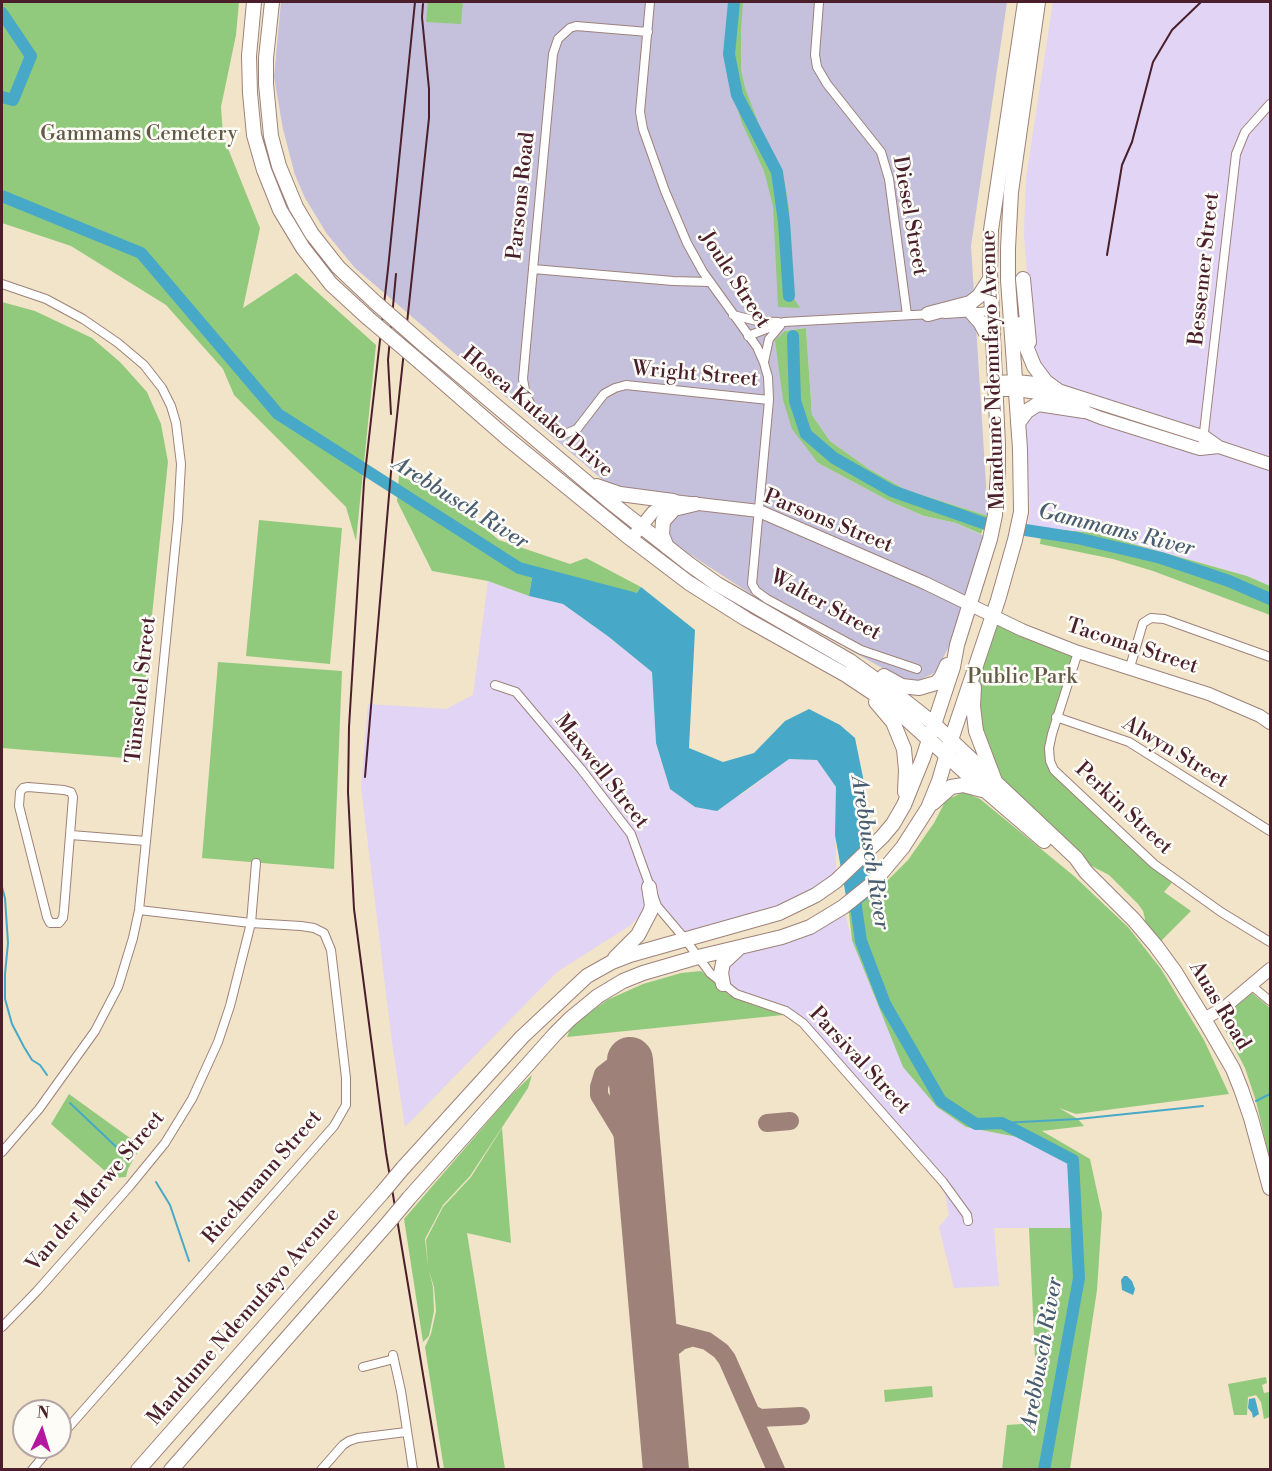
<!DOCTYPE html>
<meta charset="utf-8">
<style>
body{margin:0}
#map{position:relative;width:1272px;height:1471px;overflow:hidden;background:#f2e4c8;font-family:"Libre Bodoni",serif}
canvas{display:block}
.frame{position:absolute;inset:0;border:3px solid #4a1f2b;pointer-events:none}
.north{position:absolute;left:12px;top:1399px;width:60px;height:60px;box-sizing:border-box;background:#fdfcf7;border:2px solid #b5a4a5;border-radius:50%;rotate:4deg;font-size:16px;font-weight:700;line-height:24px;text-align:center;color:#4a1f2b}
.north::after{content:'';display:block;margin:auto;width:21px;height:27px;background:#b5179e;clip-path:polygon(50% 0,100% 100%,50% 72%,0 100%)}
</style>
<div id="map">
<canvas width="1272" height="1471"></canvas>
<div class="frame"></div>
<div class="north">N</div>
</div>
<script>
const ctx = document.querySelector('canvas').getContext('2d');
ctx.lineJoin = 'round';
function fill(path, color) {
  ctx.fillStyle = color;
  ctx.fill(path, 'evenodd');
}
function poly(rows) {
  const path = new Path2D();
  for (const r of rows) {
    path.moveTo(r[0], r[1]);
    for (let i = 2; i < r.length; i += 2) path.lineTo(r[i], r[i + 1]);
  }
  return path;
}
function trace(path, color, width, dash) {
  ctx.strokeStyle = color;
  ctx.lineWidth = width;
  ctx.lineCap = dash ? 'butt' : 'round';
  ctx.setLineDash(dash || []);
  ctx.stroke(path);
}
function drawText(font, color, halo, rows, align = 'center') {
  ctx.font = font + ' "Libre Bodoni",serif';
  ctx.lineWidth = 5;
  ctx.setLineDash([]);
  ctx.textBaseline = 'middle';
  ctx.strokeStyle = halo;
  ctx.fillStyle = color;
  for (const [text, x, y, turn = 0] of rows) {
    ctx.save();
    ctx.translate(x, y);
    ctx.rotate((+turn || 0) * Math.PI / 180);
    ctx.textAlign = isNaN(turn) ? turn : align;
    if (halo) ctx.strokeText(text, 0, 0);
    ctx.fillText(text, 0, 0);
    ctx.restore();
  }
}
fill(poly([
 [1053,2,1270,2,1270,586,1247,576,1094,533,1028,526,1030,511,1024,418,1049,380,1034,359,1024,235,1026,178],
 [488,581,529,596,563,604,609,637,652,672,656,743,670,789,695,807,741,795,789,759,817,760,836,787,836,881,816,895,685,939,657,906,644,879,648,906,631,925,557,972,405,1127,392,1042,361,787,368,704,446,709,473,695],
 [843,907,852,940,966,1127,1027,1139,1048,1148,1072,1163,1074,1228,994,1228,999,1286,954,1288,939,1227,949,1215,943,1182,803,1023,728,989,727,957]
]), '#e1d4f4');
fill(poly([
 [281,2,1007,2,971,246,988,516,906,490,869,469,830,441,812,415,806,328,785,331,818,463,889,501,924,516,956,523,984,536,952,640,936,672,911,684,757,598,665,538,673,494,611,487,355,268,327,234,305,198,295,175,283,129,274,77]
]), '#c5c0db');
fill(poly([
 [2,2,239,2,236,35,221,107,223,136,260,228,243,308,296,273,376,345,356,541,346,507,234,395,223,369,166,305,71,246,2,223],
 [428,2,463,2,461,24,426,22],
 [730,2,743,2,741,31,741,70,745,88,761,130,785,183,789,210,793,297,800,308,778,307,773,206,764,171,742,123,728,80,724,50],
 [2,302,35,311,92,338,120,362,147,392,161,424,168,462,137,759,2,748],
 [806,328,812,415,830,441,869,469,906,490,988,516,981,534,956,523,924,516,889,501,818,463,792,429,783,400,775,340,785,331],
 [399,475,451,501,499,540,570,564,586,558,641,587,633,598,533,571,529,596,488,581,432,571,397,501],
 [259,520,342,528,330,664,246,656],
 [1042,528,1094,533,1247,576,1270,586,1270,615,1153,571,1113,559,1040,544],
 [992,615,1078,652,1056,717,1050,761,1174,880,1164,892,1191,911,1156,946,1143,931,1145,919,1143,911,1138,904,1109,875,1076,858,997,785,981,733,977,664],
 [218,662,342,671,334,869,202,858],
 [964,792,980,799,1074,876,1128,927,1161,969,1204,1040,1229,1094,1076,1114,1059,1108,1078,1119,1084,1126,1042,1131,1090,1159,1102,1214,1097,1290,1070,1469,1002,1469,1007,1425,1038,1423,1029,1228,1074,1228,1072,1163,1048,1148,1027,1139,966,1127,937,1107,903,1067,852,940,849,913,874,894,908,860,934,823,946,800],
 [701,971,729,995,783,1015,567,1037,570,1029,581,1019,607,1000,643,984,681,973],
 [1252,993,1270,1008,1270,1160,1256,1101,1245,1068,1223,1026,1225,1016],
 [532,1075,528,1088,470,1176,443,1205,425,1239,428,1266,426,1240,443,1207,471,1177,502,1128,511,1243,467,1233,505,1469,444,1469,425,1347,431,1334,436,1311,434,1287,429,1271,433,1287,434,1311,429,1336,423,1342,404,1219,510,1096],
 [69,1094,141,1146,128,1169,126,1177,113,1178,51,1124],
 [1266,1377,1267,1383,1262,1385,1264,1393,1269,1392,1270,1397,1270,1417,1264,1419,1261,1402,1256,1395,1248,1397,1247,1415,1234,1415,1228,1384],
 [932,1386,933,1397,885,1402,884,1390]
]), '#92ca7d');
fill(poly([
 [533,571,633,598,641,587,695,630,689,748,723,762,754,753,785,721,809,709,840,725,855,738,867,797,862,851,874,894,849,913,835,835,836,787,817,760,789,759,717,811,695,807,670,789,656,743,652,672,609,637,563,604,529,596],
 [1124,1276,1127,1276,1132,1281,1135,1289,1133,1295,1122,1290,1121,1280],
 [1255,1398,1259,1414,1253,1418,1252,1413,1248,1408,1249,1399]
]), '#47a9c7');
trace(poly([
 [2,887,5,898,8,943,5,974,5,999,12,1024,24,1047,32,1060,40,1065,47,1075],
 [1256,1101,1270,1094],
 [70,1103,129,1159],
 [1002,1123,1078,1119,1203,1106],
 [156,1182,170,1205,189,1261]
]), '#47a9c7', 2);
trace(poly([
 [734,2,729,54,737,95,777,172,784,222,789,296],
 [2,13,31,56,13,100,2,97],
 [2,196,141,253,278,414,519,568,633,598,642,608],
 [793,336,795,401,806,434,834,458,892,491,986,524],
 [1019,529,1077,538,1161,558,1229,581,1270,599],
 [854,893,861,941,885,1004,941,1101,976,1124,1002,1123,1073,1160,1079,1278,1044,1470]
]), '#47a9c7', 12);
trace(poly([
 [630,1069,620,1066,612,1067,603,1074,599,1087,599,1095,638,1159],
 [767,1123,790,1121],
 [652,1307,656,1319,668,1331,707,1341,721,1351,727,1359,776,1470],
 [658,1372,667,1352,681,1341,691,1338],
 [751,1413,760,1418,801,1416]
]), '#9e827a', 18);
trace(poly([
 [630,1060,666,1470]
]), '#9e827a', 46);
const street = poly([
 [650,2,640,112,643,129,665,191,687,243,703,272,757,347,764,363,768,377,769,400,752,584,756,591,767,599,861,650,917,669],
 [819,2,815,55,817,67,827,84,881,152,889,179,907,315],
 [648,32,576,26,570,28,558,39,553,54,533,269,523,379,526,396,534,410,553,429,558,433,565,434,577,429,604,394,615,388,626,385,769,400],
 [533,269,673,281,710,282],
 [2,284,46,299,83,319,118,343,144,365,162,388,171,406,176,423,181,464,178,519,146,841,139,910,133,938,118,987,95,1031,39,1109,2,1152],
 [945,314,993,311],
 [733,315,757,321,778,322],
 [748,336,784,322,932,314],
 [764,362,769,339,780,326],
 [1203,441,1236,154,1245,132,1270,104],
 [1078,652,1052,734,1049,748,1050,761,1054,770,1154,864,1221,912,1270,942],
 [1130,667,1143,623,1151,618,1164,619,1270,657],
 [495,685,516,692,581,769,631,834,657,906,685,939,710,973,736,994,786,1011,803,1023,943,1182,967,1215,968,1221],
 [1056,717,1129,742,1270,831],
 [28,787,64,790,71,792,73,797,64,910,63,918,59,923,50,923,47,917,19,806,20,792,23,788,28,787],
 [71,835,146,841],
 [1252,986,1270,1001],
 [2,1327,37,1291,129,1187,165,1143,192,1099,218,1042,230,1006,251,923,256,863],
 [393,1355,401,1391,413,1470],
 [363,1367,394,1359],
 [60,1437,334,1126,346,1105,346,1078,331,950,324,933,314,928,301,926,251,923,139,910],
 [32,1470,51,1447],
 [321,1470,343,1445,349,1441,358,1438,406,1432]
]);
const secondary = poly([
 [996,382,1016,381,1036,383,1205,437,1219,447,1270,464],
 [996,390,1017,390,1037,393,1101,418,1200,449,1219,447],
 [631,539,653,512,673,501,759,511,925,583,1022,630,1078,652,1209,694,1260,716,1270,723],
 [1204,1019,1225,1007,1270,969]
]);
const primary = poly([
 [254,2,249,56,250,93,254,135,264,170,280,210,303,248,331,284,368,318],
 [272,2,266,58,266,84,271,136,279,166,296,207,312,234,338,267,375,302],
 [1023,279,1029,342],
 [972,313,980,322,986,333,993,338],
 [928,314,970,303,979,296,990,279],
 [1017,324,1034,366,1046,382,1057,390],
 [424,345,609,501,689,564,717,584,850,661,905,701,934,724,1076,858,1086,872,1134,920,1156,946,1175,972,1204,1019,1233,1069,1241,1089,1251,1118,1270,1188],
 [421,363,507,438,631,539,689,583,746,619,846,675,891,705,987,792,1044,841],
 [1018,423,1027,411,1038,404,1084,411],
 [597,486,620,494,673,501],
 [667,547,662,535,663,521,674,509,695,504],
 [884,676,902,686,919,688,936,683,941,678,947,665],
 [974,687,973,706,976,731,995,781],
 [876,702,893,722,904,749,906,770,905,792],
 [933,803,951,787,963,785,982,790],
 [615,958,638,935,650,912,652,906,649,887],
 [723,984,721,973,723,963,738,949],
 [403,1168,522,1037,587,976,612,962,630,955,779,913,816,895,836,881,882,837,893,824,904,805,923,758,953,667,957,645,990,539,995,515,998,474,998,445,990,271,991,230,1025,2],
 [409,1198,555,1034,570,1019,598,996,623,981,643,973,698,957,782,937,810,927,843,907,873,883,903,847,928,808,939,781,951,740,998,600,1015,540,1021,512,1020,449,1008,280,1008,248,1011,192,1038,2],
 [138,1470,382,1193],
 [171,1470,388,1223]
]);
trace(street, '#9e827a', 10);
trace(secondary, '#9e827a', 14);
trace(primary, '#9e827a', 16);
trace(street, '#fff', 8);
trace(secondary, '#fff', 12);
trace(primary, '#fff', 14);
trace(poly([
 [415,2,388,269,364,482,349,727,348,792,354,909,386,1153,439,1470],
 [1107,255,1122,165,1132,142,1153,62,1172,30,1201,2],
 [391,414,388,360,396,274],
 [365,777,391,472,429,118,429,89,422,17,423,4]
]), '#4a1f2b', 2);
const primaryBridge = poly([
 [375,302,424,345],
 [368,318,421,363],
 [382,1193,403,1168],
 [388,1223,409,1198]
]);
trace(primaryBridge, '#9e827a', 16, []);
trace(primaryBridge, '#fff', 14);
drawText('21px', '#635b48', '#fdfcf7', [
 ["Gammams Cemetery",139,135],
 ["Public Park",1022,678]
]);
drawText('21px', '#4a1f2b', '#fdfcf7', [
 ["Parsons Road",522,196,-84],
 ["Diesel Street",909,216,80],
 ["Bessemer Street",1205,269,-84],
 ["Joule Street",734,280,57],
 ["Mandume Ndemufayo Avenue",994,370,-92],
 ["Wright Street",695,375,5],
 ["Hosea Kutako Drive",537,413,40],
 ["Parsons Street",828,522,22],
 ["Walter Street",825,606,29],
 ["Tacoma Street",1132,647,18],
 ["Tünschel Street",142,690,-84],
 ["Alwyn Street",1175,753,31],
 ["Maxwell Street",601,772,52],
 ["Perkin Street",1123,809,43],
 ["Auas Road",1219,1006,59],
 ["Parsival Street",859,1061,47],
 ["Rieckmann Street",263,1178,-49],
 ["Van der Merwe Street",96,1192,-50],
 ["Mandume Ndemufayo Avenue",244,1317,-49]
]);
drawText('italic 22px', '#495d71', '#fdfcf7', [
 ["Arebbusch River",460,504,32],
 ["Gammams River",1116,531,14],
 ["Arebbusch River",869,853,81],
 ["Arebbusch River",1043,1354,-80]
]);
</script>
